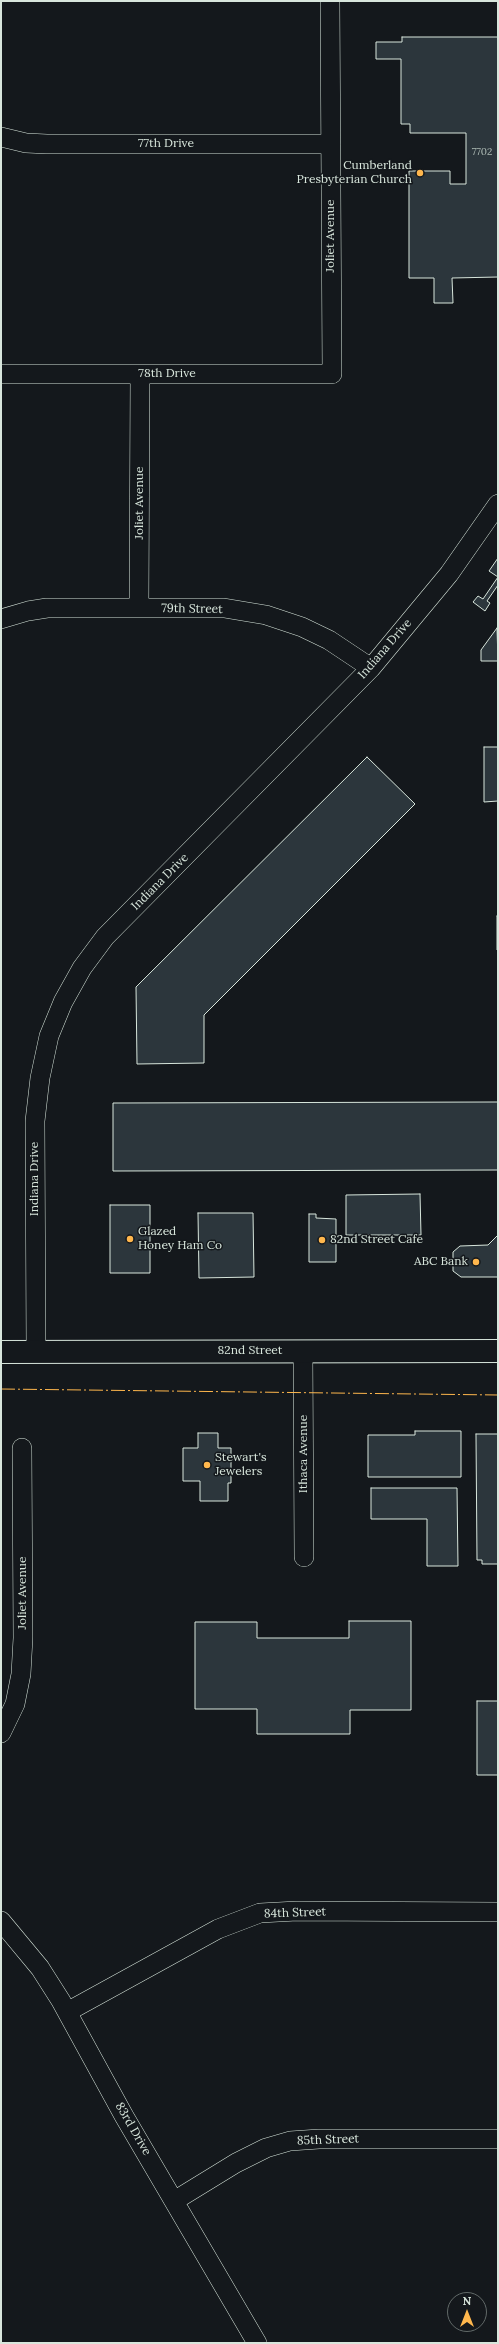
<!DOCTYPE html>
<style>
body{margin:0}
#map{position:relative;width:499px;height:2344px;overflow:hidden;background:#14181c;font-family:Lora,serif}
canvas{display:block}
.frame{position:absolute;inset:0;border:2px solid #d8e6dc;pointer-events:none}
.north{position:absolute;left:447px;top:2292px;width:40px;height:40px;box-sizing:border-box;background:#14181c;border:1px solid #626a69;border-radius:50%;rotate:0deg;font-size:11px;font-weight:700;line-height:16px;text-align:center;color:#d8e6dc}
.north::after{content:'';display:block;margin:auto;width:14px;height:18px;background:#ffb74d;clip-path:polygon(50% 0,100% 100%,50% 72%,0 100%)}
</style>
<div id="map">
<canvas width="499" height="2344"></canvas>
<div class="frame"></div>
<div class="north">N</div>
</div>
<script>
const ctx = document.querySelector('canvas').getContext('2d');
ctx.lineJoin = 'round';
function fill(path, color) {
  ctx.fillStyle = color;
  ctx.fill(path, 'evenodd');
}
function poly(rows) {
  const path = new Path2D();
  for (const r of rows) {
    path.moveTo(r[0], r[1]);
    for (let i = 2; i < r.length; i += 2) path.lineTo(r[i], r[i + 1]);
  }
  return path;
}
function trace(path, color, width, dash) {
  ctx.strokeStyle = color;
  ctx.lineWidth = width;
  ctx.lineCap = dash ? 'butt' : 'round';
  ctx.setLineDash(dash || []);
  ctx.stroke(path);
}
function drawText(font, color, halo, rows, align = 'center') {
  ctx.font = font + ' Lora,serif';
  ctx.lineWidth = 3;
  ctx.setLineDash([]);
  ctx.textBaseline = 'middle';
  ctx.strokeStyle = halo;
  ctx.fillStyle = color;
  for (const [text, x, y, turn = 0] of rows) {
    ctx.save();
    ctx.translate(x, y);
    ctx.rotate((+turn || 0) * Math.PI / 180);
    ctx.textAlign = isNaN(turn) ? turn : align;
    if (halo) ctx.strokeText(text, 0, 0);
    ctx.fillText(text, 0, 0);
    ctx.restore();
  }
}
const building = poly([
 [402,37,498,37,498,277,452,278,453,303,434,303,434,278,409,278,409,171,450,171,450,184,466,184,466,133,410,133,410,124,401,124,401,59,376,59,376,42,402,42,402,37],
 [498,558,498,577,489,571,498,558],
 [498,577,498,585,487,601,490,603,485,611,473,602,478,596,483,599,498,577],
 [497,628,498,661,481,661,481,650,497,628],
 [484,747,498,747,498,801,484,802,484,747],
 [367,757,415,804,204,1015,204,1063,137,1064,136,987,367,757],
 [497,916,498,916,498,950,497,950,497,916],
 [498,1102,498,1170,113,1171,113,1103,498,1102],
 [420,1194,421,1235,346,1235,346,1195,420,1194],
 [110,1205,150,1205,150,1273,110,1273,110,1205],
 [198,1213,253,1213,254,1277,199,1278,198,1213],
 [309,1214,316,1214,316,1218,336,1219,336,1262,309,1262,309,1214],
 [498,1235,498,1277,461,1277,453,1271,453,1252,460,1246,488,1245,498,1235],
 [415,1431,461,1431,461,1477,368,1477,368,1435,415,1435,415,1431],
 [198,1433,218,1433,218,1448,231,1448,231,1483,228,1483,228,1501,200,1501,200,1481,183,1481,183,1448,198,1448,198,1433],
 [476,1434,498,1434,498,1564,482,1564,482,1560,477,1560,476,1434],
 [371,1488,457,1488,458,1566,427,1566,427,1519,371,1519,371,1488],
 [349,1621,411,1621,411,1710,350,1710,350,1734,257,1734,257,1709,195,1709,195,1622,257,1622,257,1638,349,1638,349,1621],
 [477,1701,498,1701,498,1775,477,1775,477,1701]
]);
fill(building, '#2c363c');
trace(building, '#d8e6dc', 1);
const minor = poly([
 [1,137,26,143,47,144,331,144],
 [1,374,332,374,330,1],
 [139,608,140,374],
 [1,619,28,611,47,608,224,608,266,615,302,627,329,640,371,668],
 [36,1351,35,1121,40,1078,49,1036,63,1002,82,968,105,937,371,668,449,574,498,504],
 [303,1351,304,1557],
 [1,1733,15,1704,21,1674,23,1638,22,1448],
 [1,1921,40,1968,61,2001,124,2116,257,2343],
 [67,2012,218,1929,260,1913,297,1911,498,1912],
 [174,2201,236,2163,266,2148,290,2141,319,2139,498,2139]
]);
const major = poly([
 [1,1352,498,1351]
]);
trace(minor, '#d8e6dc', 20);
trace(major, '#d8e6dc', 24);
trace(minor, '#14181c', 19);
trace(major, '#14181c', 22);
trace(poly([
 [1,1389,498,1395]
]), '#ffb74d', 1, [14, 3, 2, 3]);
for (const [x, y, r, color] of [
 [420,173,4,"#ffb74d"],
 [130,1239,4,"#ffb74d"],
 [322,1240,4,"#ffb74d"],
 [476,1262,4,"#ffb74d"],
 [207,1465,4,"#ffb74d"]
]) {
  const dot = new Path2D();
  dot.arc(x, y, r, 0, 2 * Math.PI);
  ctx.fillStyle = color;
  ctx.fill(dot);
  trace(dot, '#14181c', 1.5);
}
drawText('10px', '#adbab4', null, [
 ["7702",482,152]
]);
drawText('12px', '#d8e6dc', '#14181c', [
 ["77th Drive",166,144],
 ["Joliet Avenue",331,236,-90],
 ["78th Drive",167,374],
 ["Joliet Avenue",140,503,-90],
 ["79th Street",192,609,1],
 ["Indiana Drive",385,649,-49],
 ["Indiana Drive",160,882,-45],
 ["Indiana Drive",35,1179,-90],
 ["82nd Street",250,1351],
 ["Ithaca Avenue",304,1454,-90],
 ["Joliet Avenue",23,1593,-90],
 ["84th Street",295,1913,-2],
 ["83rd Drive",133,2129,60],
 ["85th Street",328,2140,-2]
]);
drawText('12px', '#d8e6dc', '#14181c', [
 ["Cumberland",412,166,"right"],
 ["Presbyterian Church",412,180,"right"],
 ["Glazed",138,1232],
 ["Honey Ham Co",138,1246],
 ["82nd Street Cafe",330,1240],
 ["ABC Bank",468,1262,"right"],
 ["Stewart's",215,1458],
 ["Jewelers",215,1472]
], 'left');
</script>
